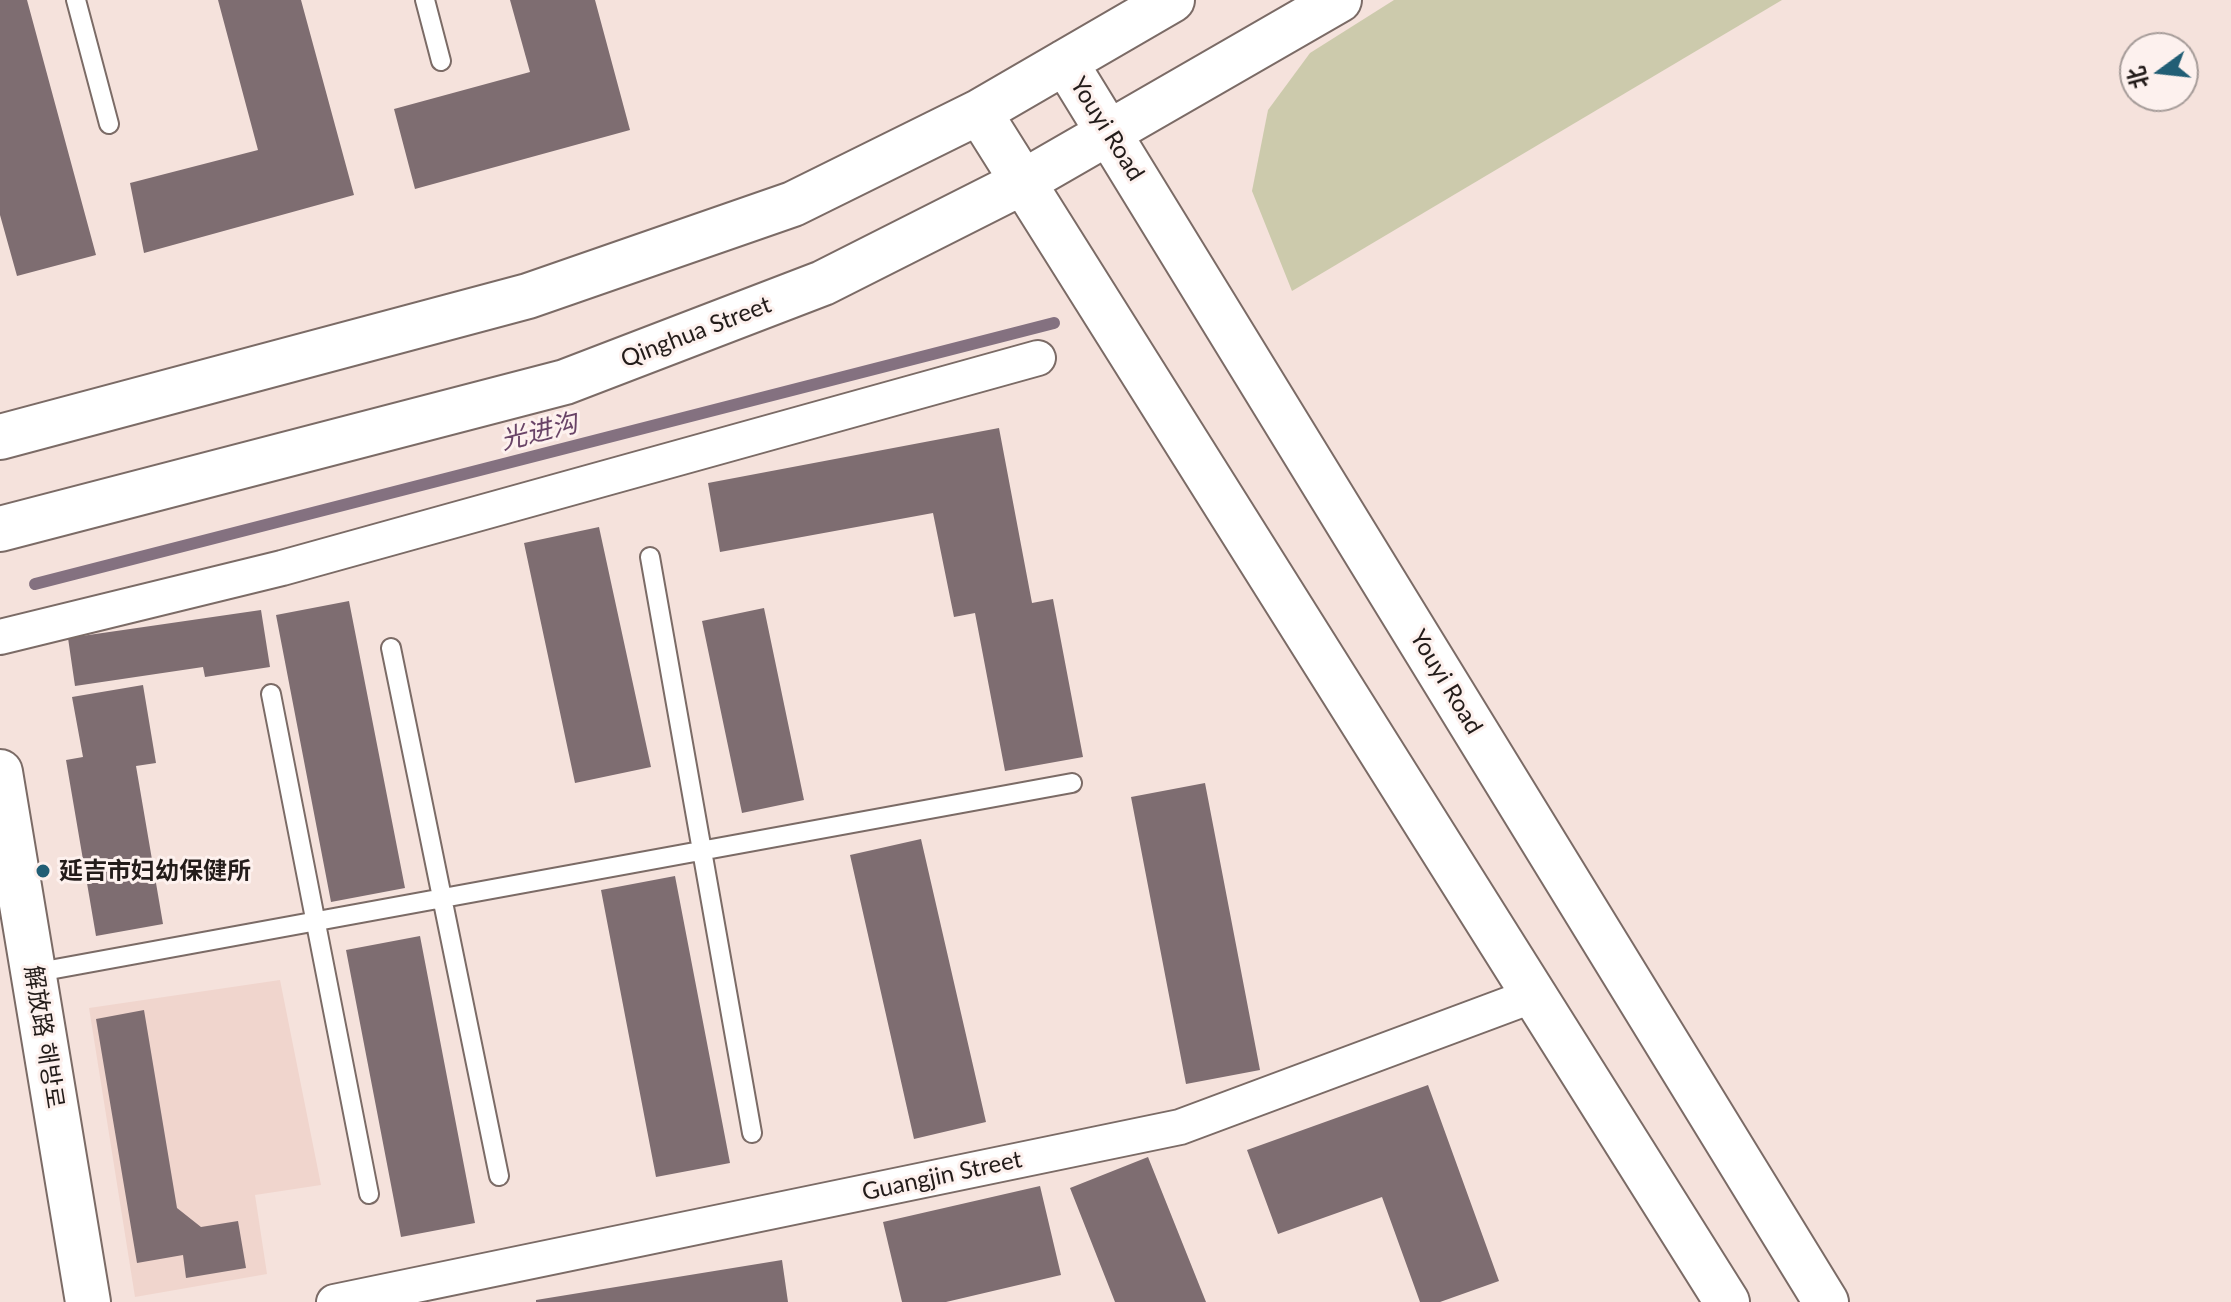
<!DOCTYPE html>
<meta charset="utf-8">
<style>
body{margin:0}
#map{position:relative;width:2231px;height:1302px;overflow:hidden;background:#f5e2dc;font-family:Lato,"Noto Sans SC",sans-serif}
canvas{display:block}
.north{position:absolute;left:2119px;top:32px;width:80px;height:80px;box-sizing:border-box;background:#fdf1ee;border:2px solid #a69c99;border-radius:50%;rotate:255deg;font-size:22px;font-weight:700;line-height:32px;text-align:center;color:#231c1a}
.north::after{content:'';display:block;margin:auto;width:28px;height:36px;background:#215e75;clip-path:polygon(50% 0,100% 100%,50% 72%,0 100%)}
</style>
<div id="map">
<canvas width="2231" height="1302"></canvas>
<div class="north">北</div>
</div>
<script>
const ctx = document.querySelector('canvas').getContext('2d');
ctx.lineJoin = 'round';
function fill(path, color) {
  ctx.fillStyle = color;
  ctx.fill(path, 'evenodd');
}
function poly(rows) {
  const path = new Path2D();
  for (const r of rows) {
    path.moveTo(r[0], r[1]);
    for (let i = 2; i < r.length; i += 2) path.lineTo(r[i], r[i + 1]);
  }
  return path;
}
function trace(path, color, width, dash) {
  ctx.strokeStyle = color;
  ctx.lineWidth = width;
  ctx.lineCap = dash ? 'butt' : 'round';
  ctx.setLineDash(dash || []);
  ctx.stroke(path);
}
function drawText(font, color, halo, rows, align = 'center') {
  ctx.font = font + ' Lato,"Noto Sans SC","Noto Sans KR",sans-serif';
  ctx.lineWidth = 6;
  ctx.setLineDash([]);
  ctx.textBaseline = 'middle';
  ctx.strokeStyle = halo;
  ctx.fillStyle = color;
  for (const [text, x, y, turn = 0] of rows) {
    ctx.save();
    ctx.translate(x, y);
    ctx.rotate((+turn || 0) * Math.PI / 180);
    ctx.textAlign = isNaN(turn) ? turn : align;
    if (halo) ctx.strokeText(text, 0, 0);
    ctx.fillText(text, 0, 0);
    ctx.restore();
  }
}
fill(poly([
 [280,980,321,1185,255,1195,267,1274,135,1297,89,1008]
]), '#f0d5cd');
fill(poly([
 [1394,0,1782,0,1292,291,1252,191,1268,110,1310,53]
]), '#cccaac');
trace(poly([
 [35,584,1054,323]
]), '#847180', 12);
fill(poly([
 [0,0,27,0,96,255,17,276,0,215],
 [218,0,301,0,354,195,144,253,130,183,258,150],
 [510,0,595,0,630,130,415,189,394,109,530,72],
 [999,428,1032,603,1053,599,1083,757,1005,771,975,613,954,617,933,513,720,552,708,483],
 [599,527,651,767,575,783,524,543],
 [349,601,405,888,331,902,276,615],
 [764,608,804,800,742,813,702,621],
 [261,610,270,667,205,677,203,667,75,686,68,638],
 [143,685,156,763,136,766,163,924,96,936,66,760,83,757,72,697],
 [1205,783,1260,1070,1186,1084,1131,797],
 [921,839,986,1122,914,1139,850,855],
 [675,876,730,1163,656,1177,601,890],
 [420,936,475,1223,401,1237,346,950],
 [144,1010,177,1208,201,1227,238,1221,246,1268,186,1278,183,1255,137,1263,96,1019],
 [1428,1085,1499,1281,1440,1302,1420,1302,1382,1197,1278,1234,1247,1150],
 [1148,1157,1206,1302,1115,1302,1070,1188],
 [1040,1186,1061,1275,946,1302,902,1302,883,1222],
 [782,1260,788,1302,536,1302,536,1300]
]), '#7e6d71');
const lane = poly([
 [76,0,109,124],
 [425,0,441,61],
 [650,557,752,1133],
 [391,648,499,1176],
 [271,694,369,1194],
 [33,973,1072,783]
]);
const street = poly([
 [0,637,282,568,1038,358],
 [334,1302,1180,1127,1534,995]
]);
const secondary = poly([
 [1065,62,1826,1302],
 [979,112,1727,1302],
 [0,437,528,296,793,204,979,112,1172,0],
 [0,529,565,382,823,283,1023,182,1339,0],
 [0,772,88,1302]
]);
trace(lane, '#7b6b66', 22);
trace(street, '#7b6b66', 38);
trace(secondary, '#7b6b66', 48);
trace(lane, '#fff', 18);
trace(street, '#fff', 34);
trace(secondary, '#fff', 44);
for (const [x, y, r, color] of [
 [43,871,8,"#215e75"]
]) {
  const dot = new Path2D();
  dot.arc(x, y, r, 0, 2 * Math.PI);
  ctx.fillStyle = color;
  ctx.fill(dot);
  trace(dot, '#fdf1ee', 3);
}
drawText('24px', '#231c1a', '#fdf1ee', [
 ["Youyi Road",1107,129,58],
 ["Qinghua Street",696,332,-21],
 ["Youyi Road",1446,682,59],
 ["解放路 해방로",44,1037,81],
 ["Guangjin Street",942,1176,-12]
]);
drawText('bold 24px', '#231c1a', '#fdf1ee', [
 ["延吉市妇幼保健所",59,871]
], 'left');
drawText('italic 26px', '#694467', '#fdf1ee', [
 ["光进沟",539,432,-14]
]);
</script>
